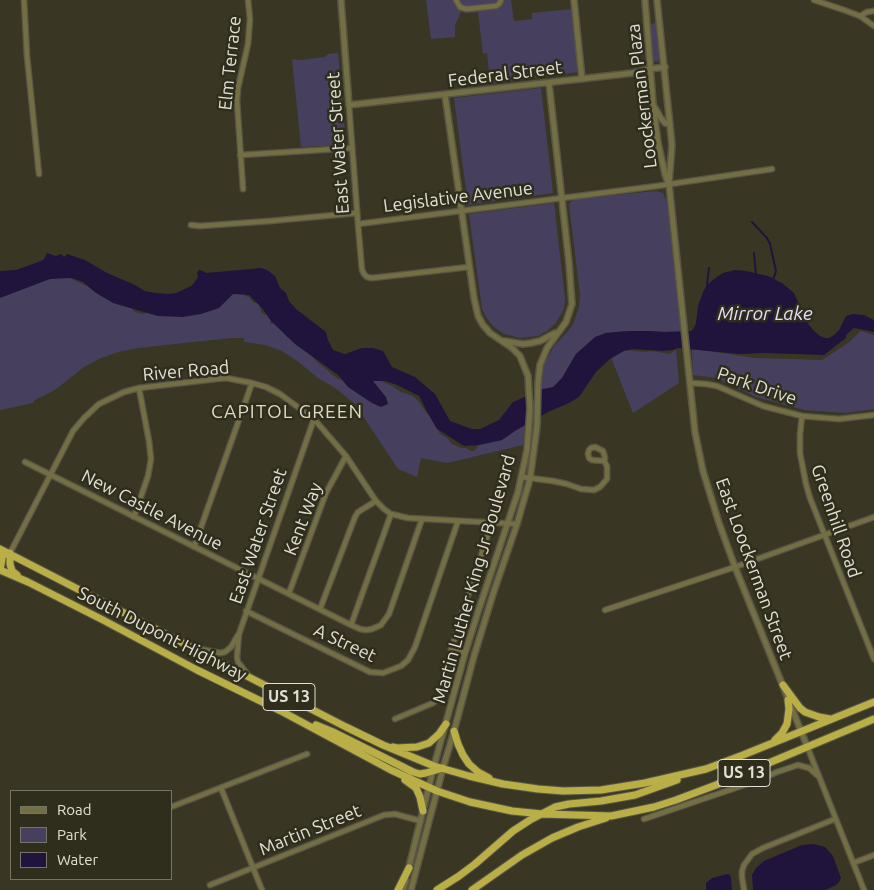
<!DOCTYPE html>
<style>
body{margin:0}
#map{position:relative;width:874px;height:890px;overflow:hidden;background:#393724;font-family:Ubuntu,sans-serif}
canvas{display:block}
.legend{position:absolute;left:10px;top:790px;width:162px;height:90px;box-sizing:border-box;background:#2f2d1b;border:1px solid #767565;margin:0;padding:6px 9px;list-style:none;font-size:15px;color:#e1e0d4}
.legend li{display:flex;align-items:center;gap:10px;height:25px}
.legend b{width:25px;border:1px solid #767565}
</style>
<div id="map">
<canvas width="874" height="890"></canvas>
<ul class="legend">
<li><b style="height:6px;background:#736e44"></b>Road</li>
<li><b style="height:14px;background:#463f5e"></b>Park</li>
<li><b style="height:14px;background:#20143c"></b>Water</li>
</ul>
</div>
<script>
const ctx = document.querySelector('canvas').getContext('2d');
ctx.lineJoin = 'round';
function fill(path, color) {
  ctx.fillStyle = color;
  ctx.fill(path, 'evenodd');
}
function poly(rows) {
  const path = new Path2D();
  for (const r of rows) {
    path.moveTo(r[0], r[1]);
    for (let i = 2; i < r.length; i += 2) path.lineTo(r[i], r[i + 1]);
  }
  return path;
}
function trace(path, color, width, dash) {
  ctx.strokeStyle = color;
  ctx.lineWidth = width;
  ctx.lineCap = dash ? 'butt' : 'round';
  ctx.setLineDash(dash || []);
  ctx.stroke(path);
}
function drawText(font, color, halo, rows, align = 'center') {
  ctx.font = font + ' Ubuntu,sans-serif';
  ctx.lineWidth = 5;
  ctx.setLineDash([]);
  ctx.textBaseline = 'middle';
  ctx.strokeStyle = halo;
  ctx.fillStyle = color;
  for (const [text, x, y, turn = 0] of rows) {
    ctx.save();
    ctx.translate(x, y);
    ctx.rotate((+turn || 0) * Math.PI / 180);
    ctx.textAlign = isNaN(turn) ? turn : align;
    if (halo) ctx.strokeText(text, 0, 0);
    ctx.fillText(text, 0, 0);
    ctx.restore();
  }
}
fill(poly([
 [426,0,511,0,514,21,532,19,532,13,572,9,578,72,490,84,487,53,483,54,478,12,469,13,461,12,455,25,455,37,431,39],
 [653,23,657,24,661,57,658,62,655,61,652,59,650,31,650,26],
 [338,53,346,145,301,147,292,59,301,60,325,57,328,54],
 [541,88,553,193,468,205,454,98],
 [656,191,663,193,667,202,681,332,628,331,606,333,576,354,562,378,553,387,541,390,541,376,544,364,554,346,568,331,573,324,579,307,580,295,569,204,574,199],
 [554,203,565,298,564,309,555,324,547,331,538,336,520,338,504,334,494,327,488,320,482,309,469,214],
 [62,274,95,290,131,308,135,312,143,314,245,291,245,296,249,297,254,303,257,303,259,305,262,313,265,315,266,314,272,319,270,322,270,324,279,323,278,327,288,338,299,340,316,361,338,379,344,380,376,379,392,386,401,392,413,396,419,402,425,411,433,420,440,434,446,437,452,444,461,448,466,448,471,451,474,451,479,445,509,426,525,424,523,445,447,463,421,458,417,477,398,469,355,404,335,388,318,378,296,360,282,351,265,345,244,342,244,338,231,338,138,348,118,352,99,359,84,367,55,390,35,400,33,403,0,410,0,289],
 [861,331,874,335,874,409,845,413,805,410,756,397,716,378,693,375,692,351,695,349,755,358,822,360,848,343],
 [624,350,645,352,653,351,669,354,676,350,679,383,633,413,610,355]
]), '#463f5e');
fill(poly([
 [47,253,56,256,61,254,64,257,67,254,85,260,107,273,133,284,145,291,156,293,168,294,176,293,191,286,194,283,198,277,197,273,199,270,203,271,206,273,261,268,267,270,275,276,280,288,286,293,289,301,296,309,326,332,328,340,333,350,345,354,362,348,373,348,383,351,392,367,415,377,435,394,450,421,472,429,480,429,499,420,513,402,543,389,553,387,562,378,576,354,595,337,606,333,628,331,651,331,664,332,691,331,694,328,696,323,698,306,703,292,707,285,714,279,723,273,735,270,746,271,768,276,782,283,794,293,807,322,813,330,820,336,825,338,829,338,834,335,839,330,846,316,853,314,864,315,874,320,874,332,854,328,846,335,846,338,824,355,763,353,739,354,678,348,673,350,662,351,633,349,624,351,610,359,596,372,579,397,569,403,548,412,515,431,502,440,479,445,464,446,437,429,426,410,419,396,397,385,385,381,373,381,386,397,388,404,381,407,372,403,348,387,338,375,295,344,271,321,262,308,249,295,233,294,219,308,201,314,183,317,158,316,113,303,96,293,83,282,71,278,50,279,0,298,0,271,16,270,41,261,44,259],
 [814,844,825,847,833,856,841,878,839,882,836,885,826,890,753,890,752,875,756,868,764,861,802,845],
 [727,874,730,875,731,878,732,890,706,890,706,883,712,878]
]), '#20143c');
trace(poly([
 [752,222,767,238,770,244,776,271,773,280],
 [754,253,756,275],
 [707,285,709,268]
]), '#20143c', 2);
const minor = poly([
 [24,0,27,56,39,174],
 [456,0,460,7,466,9,496,6,499,4,501,0],
 [814,0,844,10,860,16,874,26],
 [860,16,867,12,874,11],
 [349,105,358,224,362,270,364,274,367,277,372,278,469,267],
 [240,155,352,148],
 [243,189,237,101,238,88,248,44,250,19,248,0],
 [358,224,657,186,772,169],
 [191,225,200,226,270,221,357,213],
 [690,383,706,384,717,386,763,406,802,416,839,419,874,415],
 [802,416,800,434,800,453,806,484,810,498,874,659],
 [25,462,351,625,360,629,366,630,372,629,381,625,389,614,422,519],
 [522,477,553,481,567,484,581,489,594,490,600,487,607,479,607,466,604,461,605,458,603,451,595,447,591,448,589,450,588,454,589,458,592,460,604,461],
 [134,517,148,476,151,459,149,441,139,388],
 [194,547,252,383],
 [10,553,73,431,84,418,99,404,124,392,139,388,216,379,226,378,252,383,266,387,280,394,314,419,346,456,376,501,384,509,391,514,408,518,517,524],
 [289,593,326,493,346,456],
 [320,609,355,517,358,512,376,501],
 [605,610,735,567,874,517],
 [246,611,370,672,383,673,401,666,408,660,415,647,458,521],
 [351,625,391,514],
 [200,649,220,653,225,652,231,647,238,635],
 [451,649,465,653],
 [248,675,238,662,237,657,239,634,314,419],
 [395,719,433,703,437,700,440,696,457,629,492,522],
 [807,746,864,890],
 [221,788,262,890],
 [171,807,307,754],
 [644,819,759,780,777,772,798,765,809,768,818,776],
 [853,863,874,855],
 [210,885,384,815,395,814,421,821],
 [744,890,742,877,742,871,744,865,752,854,763,848,835,819]
]);
const tertiary = poly([
 [341,0,349,105,633,73,650,69,665,67],
 [574,0,582,79],
 [645,0,653,103,658,143,665,174,667,180],
 [657,0,672,145,669,184,695,432,703,471,719,523,735,567,807,746],
 [655,108,660,117,665,123,670,124],
 [504,341,523,344,531,343,540,341,555,333],
 [408,871,434,766,465,653,479,609,518,492,527,450,530,409,528,376,520,356,512,348,490,333,483,325,478,316,474,298,445,95],
 [403,890,406,880],
 [411,890,443,768,454,731,474,656,494,591,517,524,530,479,537,426,538,383,540,365,547,348,566,322,572,304,569,263,549,83]
]);
const trunk = poly([
 [0,549,346,727,383,745,434,766,469,776,503,784,538,789,563,791,601,790,645,783,706,769,743,755,874,702],
 [0,555,2,559,0,570],
 [0,556,10,553,10,564,12,571,17,575],
 [0,570,28,582,103,620,197,670,281,711,391,770,437,791,470,802,512,811,542,814,611,816,654,807,676,800,716,785,874,719],
 [783,685,800,708,805,712,819,717,830,719],
 [316,725,333,732,413,772,420,774,426,773,443,768],
 [454,731,458,744,463,755,469,764,478,772,489,778],
 [775,740,782,733,787,724,789,709,788,700],
 [393,747,397,748,417,747,429,743,439,734,446,724],
 [405,780,416,788,420,797,423,811],
 [398,890,409,868],
 [437,890,459,876,475,864,513,831,530,820,555,807,569,804,601,801,635,795,677,780],
 [472,890,522,855,552,838,578,827,606,818]
]);
trace(minor, '#575544', 7);
trace(tertiary, '#575544', 8);
trace(trunk, '#575544', 9);
trace(minor, '#736e44', 4.5);
trace(tertiary, '#736e44', 5);
trace(trunk, '#baae46', 7);
for (const [x, y, w] of [
 [289,697,52],
 [744,773,52]
]) {
  const box = new Path2D();
  box.roundRect(x - w / 2, y - 13.5, w, 27, 4);
  ctx.fillStyle = '#2f2d1b';
  ctx.fill(box);
  trace(box, '#e1e0d4', 1);
}
drawText('bold 16px', '#e1e0d4', null, [
 ["US 13",289,697],
 ["US 13",744,773]
]);
drawText('18px', '#e1e0d4', '#2f2d1b', [
 ["Elm Terrace",230,63,-84],
 ["Federal Street",505,74,-7],
 ["Loockerman Plaza",642,96,-97],
 ["East Water Street",338,143,-94],
 ["Legislative Avenue",458,197,-7],
 ["River Road",186,371,-5],
 ["Park Drive",757,386,19],
 ["New Castle Avenue",152,510,27],
 ["Kent Way",303,519,-69],
 ["Greenhill Road",836,521,71],
 ["East Water Street",258,536,-71],
 ["East Loockerman Street",754,569,70],
 ["Martin Luther King Jr Boulevard",474,579,-74],
 ["South Dupont Highway",162,634,27],
 ["A Street",345,643,25],
 ["Martin Street",310,830,-22]
]);
drawText('italic 19px', '#e4defd', '#2f2d1b', [
 ["Mirror Lake",765,314]
]);
ctx.letterSpacing = '1px';
drawText('19px', '#dddbc3', '#2f2d1b', [
 ["CAPITOL GREEN",287,412]
]);
ctx.letterSpacing = '0px';
</script>
